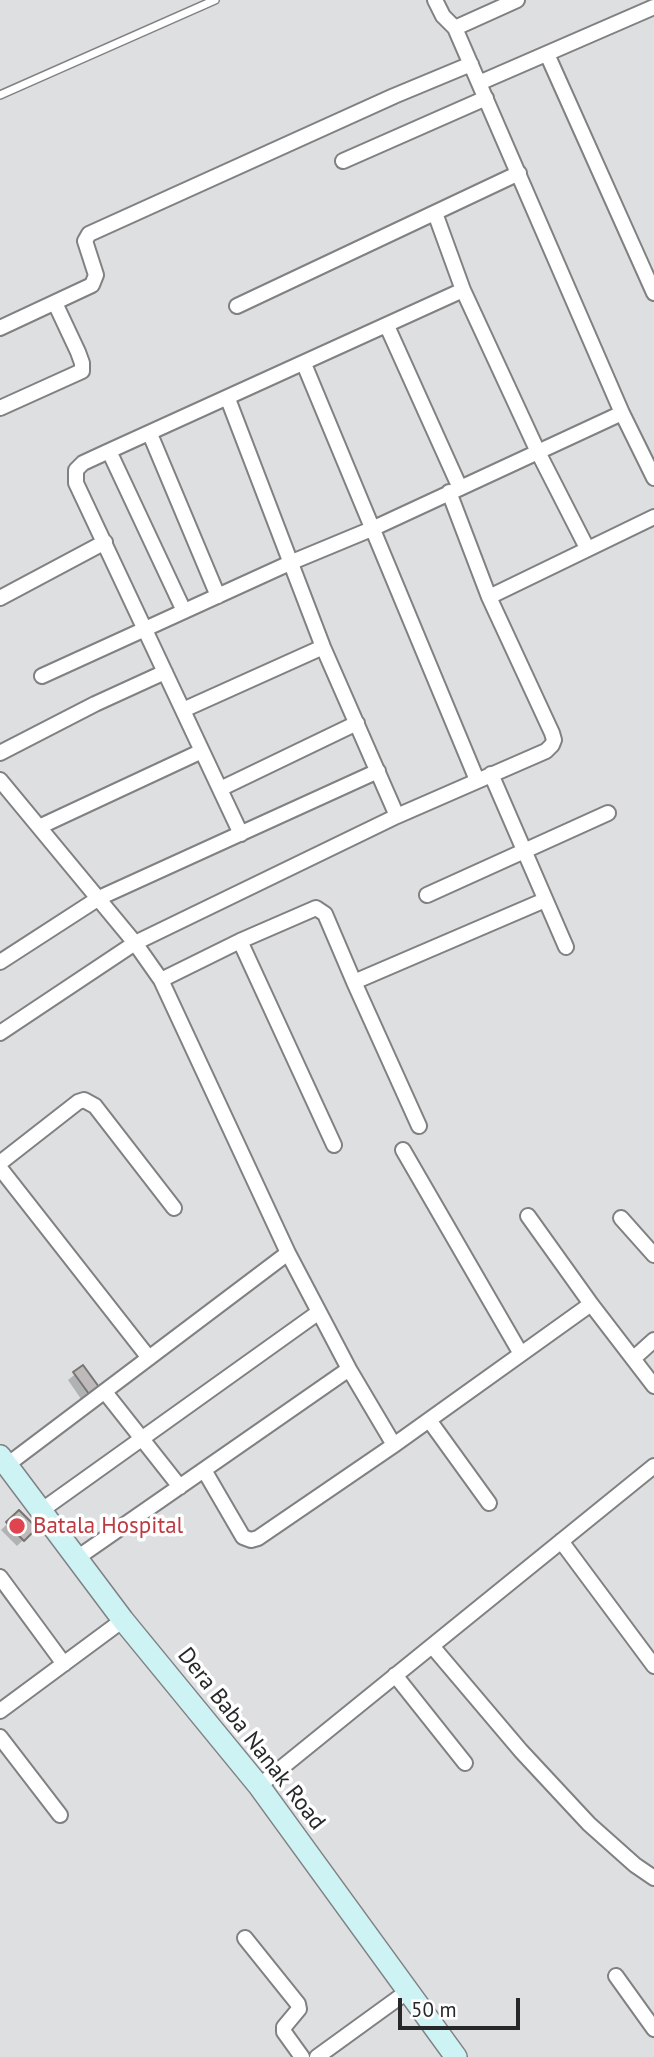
<!DOCTYPE html>
<style>
body{margin:0}
#map{position:relative;width:654px;height:2057px;overflow:hidden;background:#dddfe1;font-family:"PT Sans",sans-serif}
canvas{display:block}
.scale{position:absolute;left:398px;top:1998px;width:122px;height:32px;box-sizing:border-box;border:4px solid #272829;border-top:0;padding-left:9px;font-size:21px;line-height:24px;white-space:nowrap;color:#272829;-webkit-text-stroke:5px #fff;paint-order:stroke}
</style>
<div id="map">
<canvas width="654" height="2057"></canvas>
<div class="scale">50 m</div>
</div>
<script>
const ctx = document.querySelector('canvas').getContext('2d');
ctx.lineJoin = 'round';
function fill(path, color) {
  ctx.fillStyle = color;
  ctx.fill(path, 'evenodd');
}
function poly(rows) {
  const path = new Path2D();
  for (const r of rows) {
    path.moveTo(r[0], r[1]);
    for (let i = 2; i < r.length; i += 2) path.lineTo(r[i], r[i + 1]);
  }
  return path;
}
function trace(path, color, width, dash) {
  ctx.strokeStyle = color;
  ctx.lineWidth = width;
  ctx.lineCap = dash ? 'butt' : 'round';
  ctx.setLineDash(dash || []);
  ctx.stroke(path);
}
function drawText(font, color, halo, rows, align = 'center') {
  ctx.font = font + ' "PT Sans",sans-serif';
  ctx.lineWidth = 7;
  ctx.setLineDash([]);
  ctx.textBaseline = 'middle';
  ctx.strokeStyle = halo;
  ctx.fillStyle = color;
  for (const [text, x, y, turn = 0] of rows) {
    ctx.save();
    ctx.translate(x, y);
    ctx.rotate((+turn || 0) * Math.PI / 180);
    ctx.textAlign = isNaN(turn) ? turn : align;
    if (halo) ctx.strokeText(text, 0, 0);
    ctx.fillText(text, 0, 0);
    ctx.restore();
  }
}
fill(poly([
 [83,1368,90,1393,81,1399,68,1380],
 [19,1512,35,1528,17,1546,1,1530]
]), '#0003');
const building = poly([
 [83,1365,99,1387,89,1394,73,1372,83,1365],
 [19,1510,37,1528,24,1541,6,1522,19,1510]
]);
fill(building, '#bdbab9');
trace(building, '#777473', 2);
const lane = poly([
 [0,95,215,0]
]);
const street = poly([
 [435,0,443,16,455,28,622,413,654,478],
 [455,28,517,0],
 [547,54,654,293],
 [479,83,654,7],
 [343,161,486,98],
 [435,213,463,290,538,452,587,548],
 [237,306,519,173],
 [387,326,460,488],
 [0,328,92,285,96,275,85,241,89,234,394,96,471,64],
 [304,364,477,780],
 [228,399,323,647,397,816],
 [0,408,82,371,82,363,78,352,55,303],
 [150,434,218,596],
 [109,451,184,611],
 [489,597,654,517],
 [0,598,105,542],
 [42,676,292,562,374,528,622,413],
 [183,710,323,647],
 [0,753,95,704,165,672],
 [491,774,566,947],
 [0,780,135,943,161,980,288,1253,349,1369,394,1445],
 [220,789,357,723],
 [39,827,202,751],
 [241,834,76,483,76,470,83,463,109,451,463,290],
 [427,895,608,813],
 [240,941,334,1145],
 [0,962,99,898,378,771],
 [161,980,240,941,316,908,325,914,354,982,545,900],
 [354,982,419,1126],
 [0,1033,135,943,397,816,546,751,552,745,554,740,552,733,489,597,449,492],
 [403,1150,521,1354],
 [0,1163,78,1102,84,1100,95,1106,174,1208],
 [0,1168,149,1358],
 [528,1216,591,1304],
 [621,1218,654,1255],
 [634,1358,654,1340],
 [105,1392,180,1487],
 [429,1420,489,1503],
 [7,1465,288,1253],
 [204,1470,243,1537,251,1540,258,1538,394,1445,591,1304,654,1386],
 [42,1510,319,1312],
 [561,1541,654,1666],
 [77,1558,349,1369],
 [0,1577,64,1664],
 [432,1646,521,1751,589,1824,635,1865,654,1878],
 [395,1675,465,1763],
 [0,1711,123,1620],
 [0,1737,60,1815],
 [259,1786,654,1466],
 [245,1938,298,2004,299,2009,284,2027,284,2032,302,2057],
 [616,1976,654,2029],
 [317,2057,408,1991]
]);
const secondary = poly([
 [0,1456,123,1620,259,1786,456,2057]
]);
trace(lane, '#808183', 10);
trace(street, '#808183', 18);
trace(secondary, '#808183', 24);
trace(lane, '#fff', 7);
trace(street, '#fff', 14);
trace(secondary, '#cdf3f5', 21);
for (const [x, y, r, color] of [
 [17,1526,9,"#e0444e"]
]) {
  const dot = new Path2D();
  dot.arc(x, y, r, 0, 2 * Math.PI);
  ctx.fillStyle = color;
  ctx.fill(dot);
  trace(dot, '#fff', 2.5);
}
drawText('23px', '#be3a42', '#fff', [
 ["Batala Hospital",33,1526]
], 'left');
drawText('23px', '#272829', '#fff', [
 ["Dera Baba Nanak Road",251,1739,52]
]);
</script>
